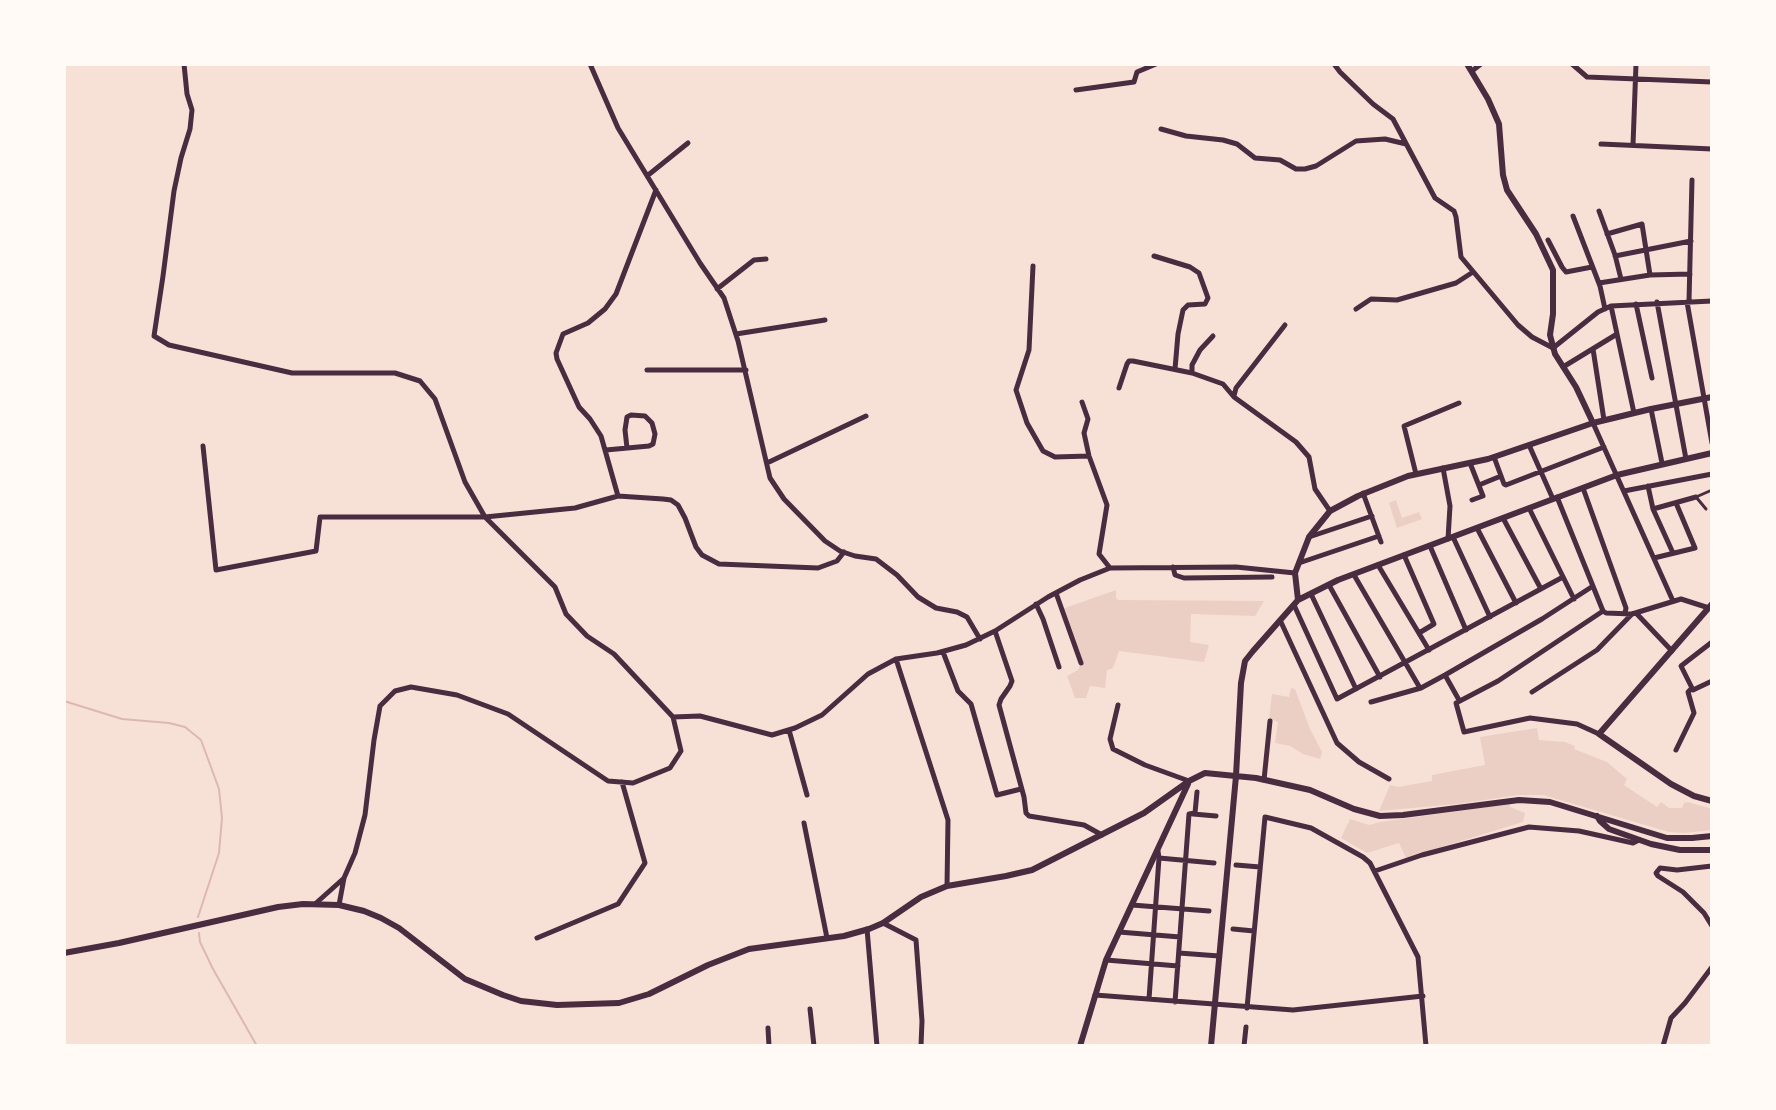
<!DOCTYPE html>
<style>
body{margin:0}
#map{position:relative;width:1776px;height:1110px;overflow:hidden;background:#f7e1d7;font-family:Manrope,sans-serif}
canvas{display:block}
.frame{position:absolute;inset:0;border:66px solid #fffaf5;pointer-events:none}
</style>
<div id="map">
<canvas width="1776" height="1110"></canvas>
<div class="frame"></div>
</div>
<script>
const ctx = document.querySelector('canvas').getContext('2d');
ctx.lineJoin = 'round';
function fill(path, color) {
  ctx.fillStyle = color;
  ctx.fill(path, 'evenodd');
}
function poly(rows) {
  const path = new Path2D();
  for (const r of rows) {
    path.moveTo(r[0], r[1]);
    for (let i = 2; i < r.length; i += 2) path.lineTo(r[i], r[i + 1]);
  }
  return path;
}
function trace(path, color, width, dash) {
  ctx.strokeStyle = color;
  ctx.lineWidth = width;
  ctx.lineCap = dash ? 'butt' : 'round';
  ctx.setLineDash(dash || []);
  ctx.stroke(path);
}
fill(poly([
 [1396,500,1402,518,1419,512,1422,519,1397,528,1389,503],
 [1116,590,1116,598,1118,600,1264,601,1255,616,1191,614,1190,642,1209,645,1204,662,1119,651,1113,668,1107,670,1105,688,1090,686,1086,698,1075,698,1067,676,1078,670,1081,663,1062,609],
 [1291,688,1295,689,1310,729,1322,752,1320,759,1303,754,1290,746,1275,743,1278,722,1269,719,1272,694,1289,697],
 [1537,728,1539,740,1565,742,1575,746,1574,749,1607,762,1627,779,1624,785,1657,807,1661,802,1669,808,1682,808,1684,803,1688,802,1712,809,1712,830,1684,833,1669,832,1543,795,1519,795,1457,804,1379,811,1390,785,1398,787,1432,781,1432,775,1485,765,1480,737],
 [1510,804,1510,807,1525,813,1523,822,1406,858,1399,843,1367,853,1341,838,1350,819,1369,825,1380,822]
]), '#ebcfc5');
trace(poly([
 [64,701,122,719,169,723,185,727,201,740,219,789,222,818,219,853,198,917],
 [199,933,200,942,213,969,257,1046]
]), '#dcb8b0', 2);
trace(poly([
 [1706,509,1696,497,1712,490]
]), '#4a2c40', 3);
trace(poly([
 [184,64,187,94,192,110,190,129,181,158,174,191,163,276,154,336,169,345,292,373,395,373,420,381,435,399,465,482,485,517,555,587,566,614,587,636,614,654,673,717,681,751,670,768,633,783,608,781,508,714,457,695,411,687,395,691,380,706,374,740,365,815,355,853,344,878,339,905],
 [590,64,618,128,700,263,724,298,738,341,770,478,784,499,825,541,840,551,855,556,876,559,897,575,918,597,936,608,957,612,967,617,980,639],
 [1334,64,1340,72,1373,104,1393,119,1435,198,1454,211,1456,217,1461,257,1518,325,1532,337,1553,348,1598,312,1611,306,1712,301],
 [1572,64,1587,77,1712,82],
 [1472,71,1481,64],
 [1076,90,1134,82,1137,72,1156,64],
 [1161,129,1186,136,1223,140,1237,144,1255,158,1280,160,1296,169,1305,169,1316,166,1356,141,1385,139,1406,144],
 [1601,144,1712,149],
 [1633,145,1636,64],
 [647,176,688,143],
 [1599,211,1615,255,1621,279],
 [1573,216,1600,286,1605,309],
 [1607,234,1642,224,1650,275],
 [1548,240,1562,267,1566,272,1592,267],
 [1154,256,1190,267,1199,273,1208,298,1205,304,1188,305,1183,310,1178,334,1175,369],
 [1615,256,1691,241],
 [1033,266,1029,350,1016,390,1027,423,1043,451,1055,457,1089,456],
 [1599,283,1650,275,1690,274],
 [717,289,754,260,766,259],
 [1689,301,1692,180],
 [1657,302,1686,459],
 [1687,302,1712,443],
 [1636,304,1652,378],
 [1611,306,1634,413],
 [1356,309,1371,299,1397,300,1456,283,1473,272],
 [736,334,825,320],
 [1593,349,1604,420],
 [1563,367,1617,334],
 [647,370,746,370],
 [1192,373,1192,365,1200,350,1213,336],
 [1119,388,1127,364,1129,361,1133,361,1192,373,1223,384,1234,397,1296,442,1309,457,1315,489,1330,511],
 [1234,396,1236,388,1285,325],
 [1082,402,1088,419,1084,433,1089,456,1107,505,1099,554,1110,568],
 [1651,409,1662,463],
 [1593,423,1673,601],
 [1529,445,1553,499],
 [203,446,216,570,316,551,320,517,485,517,575,508,618,496,663,499,671,500,678,505,685,518,696,547,702,555,719,564,818,568,837,561,844,552],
 [606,450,649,446,653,444,655,434,652,423,645,416,631,415,627,417,625,430,627,448],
 [1494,457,1504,484,1506,485,1604,447],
 [767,463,866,416],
 [1470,463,1483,496,1472,500],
 [1443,468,1450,506,1448,539],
 [1416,474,1404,426,1459,403],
 [1479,485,1501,476],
 [1648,486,1653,509,1673,553],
 [1583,488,1626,608,1625,613],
 [1624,491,1712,474],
 [1363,493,1381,542],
 [618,496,601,436,590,419,579,407,557,359,556,353,563,334,588,323,605,309,616,294,656,190],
 [1557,497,1603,611],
 [1529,508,1574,599],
 [1653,509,1696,497],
 [1503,518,1541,589],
 [1477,528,1516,603],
 [1309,537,1372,516],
 [1453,537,1490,617],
 [1430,546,1466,630],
 [1404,555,1434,624,1419,633],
 [1654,558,1695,548,1676,503],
 [1299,563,1379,536],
 [1378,565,1429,650],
 [1173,567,1175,575,1184,578,1272,577],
 [1354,575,1420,688],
 [1329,585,1380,677],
 [1056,593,1081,663],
 [1311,594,1356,689],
 [1036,604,1043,619,1059,667],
 [1294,605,1337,699,1563,577],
 [1603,611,1606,613,1632,614,1681,599,1709,608],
 [1636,613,1672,651],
 [1280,620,1337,743,1359,762,1389,779],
 [995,631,1012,681,1010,686,1001,699,999,705,1024,797,1026,813,1029,816,1084,825,1102,835],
 [943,652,958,691,971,704,997,795,1021,789],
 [896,659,948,820,947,886],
 [1445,675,1459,700],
 [1693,690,1712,681],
 [1532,692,1597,650,1632,614],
 [1371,702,1421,688,1445,675,1542,619,1593,586],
 [1118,705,1110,739,1113,749,1145,765,1189,781],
 [673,717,700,716,772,735,795,728,822,715,868,674,896,659,937,653,966,645,995,631,1048,597,1080,580,1110,568,1236,567,1295,573],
 [789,730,807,795],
 [1599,734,1577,724,1530,718,1464,732,1456,703,1498,681,1603,611],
 [1676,750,1694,713,1688,692,1692,688,1681,666,1712,642],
 [1264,780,1270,721],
 [1193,814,1216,816],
 [804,823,827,938],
 [1159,858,1214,863],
 [1236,865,1260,867],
 [1712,866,1677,870,1660,868,1656,873,1658,876,1683,892,1704,913,1712,926],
 [1375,871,1422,855,1529,827,1579,831,1633,843,1639,840],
 [315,904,343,879],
 [1132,905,1209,911],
 [883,923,916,940,922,1021,921,1046],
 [867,929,877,1046],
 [1233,929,1254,931],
 [1119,932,1180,937],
 [537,938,618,904,645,863,622,782],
 [1179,953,1219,956],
 [1106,960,1178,966],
 [1095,995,1293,1010,1423,996],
 [1149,999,1159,858,1158,851],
 [1175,1002,1189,814,1195,813,1197,792],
 [1247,1008,1265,817,1311,828,1363,857,1370,863,1418,957,1426,1046],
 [810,1009,814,1046],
 [768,1028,769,1046],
 [1244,1046,1246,1027],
 [1663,1046,1671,1018,1685,1003,1712,967]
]), '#4a2c40', 5);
trace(poly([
 [1467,64,1488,99,1499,124,1503,175,1507,190,1536,234,1553,270,1553,314,1550,335,1555,354,1576,387,1593,423],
 [1298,600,1295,573,1309,537,1330,511,1358,496,1408,476,1488,459,1593,423,1651,409,1712,397],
 [1712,604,1599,734,1671,784,1694,796,1712,801],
 [1597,816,1600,821,1609,829,1651,844,1680,850,1712,850],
 [64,953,119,943,278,907,303,904,339,905,364,911,381,918,399,928,465,979,503,995,521,1001,557,1005,619,1003,649,994,708,965,749,949,844,936,869,929,883,923,921,897,947,886,1006,876,1032,870,1144,813,1189,781,1205,773,1256,778,1310,790,1354,809,1380,816,1403,815,1519,800,1550,802,1667,838,1692,838,1712,836],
 [1080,1046,1106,960,1188,784],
 [1211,1046,1236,776,1241,683,1245,661,1253,651,1298,600,1338,580,1617,475,1712,453]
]), '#4a2c40', 6);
</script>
